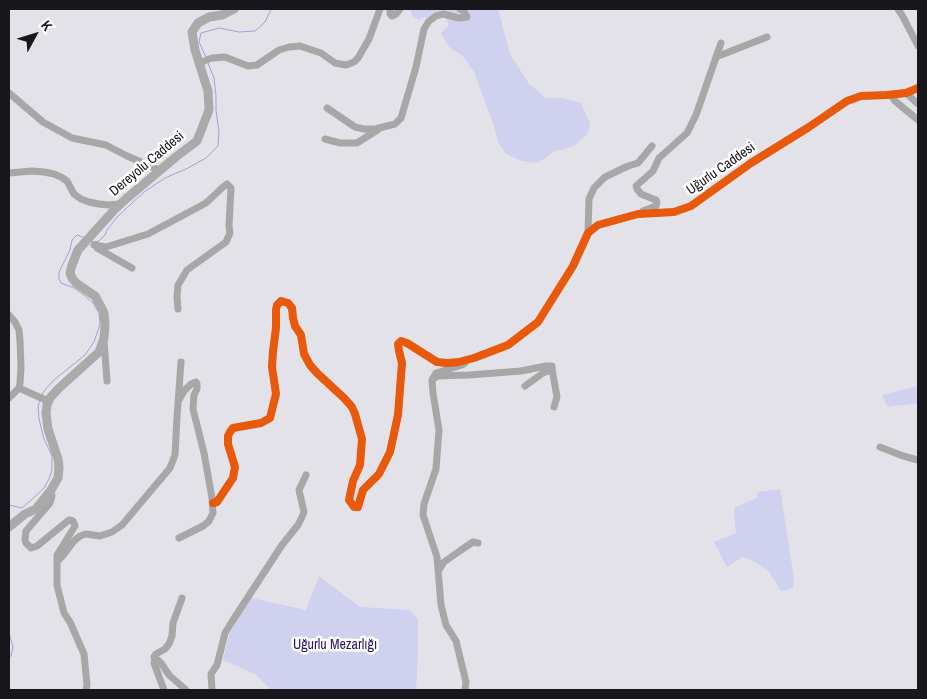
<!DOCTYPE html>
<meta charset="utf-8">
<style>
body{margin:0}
#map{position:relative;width:927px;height:699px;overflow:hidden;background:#e2e2e8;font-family:"Archivo Narrow",sans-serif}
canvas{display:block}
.frame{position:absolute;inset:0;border:10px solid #18181c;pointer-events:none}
.north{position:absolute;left:10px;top:10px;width:50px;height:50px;-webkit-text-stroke:4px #fff;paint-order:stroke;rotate:51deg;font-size:14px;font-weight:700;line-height:20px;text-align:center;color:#18181c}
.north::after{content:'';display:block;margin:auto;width:18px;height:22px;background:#18181c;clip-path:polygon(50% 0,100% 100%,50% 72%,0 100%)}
</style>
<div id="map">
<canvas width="927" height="699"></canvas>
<div class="frame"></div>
<div class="north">K</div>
</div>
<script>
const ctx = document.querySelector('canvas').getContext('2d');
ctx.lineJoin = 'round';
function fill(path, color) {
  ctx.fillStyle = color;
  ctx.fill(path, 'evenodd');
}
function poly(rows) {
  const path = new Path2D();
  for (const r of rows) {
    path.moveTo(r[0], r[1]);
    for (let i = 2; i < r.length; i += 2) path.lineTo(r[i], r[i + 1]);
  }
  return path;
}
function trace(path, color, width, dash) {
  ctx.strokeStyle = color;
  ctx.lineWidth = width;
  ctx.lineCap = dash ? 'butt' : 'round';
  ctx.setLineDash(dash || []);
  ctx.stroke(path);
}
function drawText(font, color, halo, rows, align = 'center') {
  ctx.font = font + ' "Archivo Narrow",sans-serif';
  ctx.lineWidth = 5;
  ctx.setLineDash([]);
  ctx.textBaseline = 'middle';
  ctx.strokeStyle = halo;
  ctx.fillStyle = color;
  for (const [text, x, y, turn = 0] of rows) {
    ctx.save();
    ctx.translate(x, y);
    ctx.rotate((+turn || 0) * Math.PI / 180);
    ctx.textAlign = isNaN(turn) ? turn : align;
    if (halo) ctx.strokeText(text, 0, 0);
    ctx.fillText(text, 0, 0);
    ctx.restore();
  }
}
fill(poly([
 [410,9,498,9,510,54,529,84,546,98,562,98,581,103,590,123,588,133,574,146,553,152,547,157,536,163,522,161,506,154,499,144,493,123,474,72,462,55,449,47,441,33,449,25,445,17,431,16,418,19,413,17],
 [918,386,918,403,888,407,882,395],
 [780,489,794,579,793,588,781,591,768,570,751,560,742,557,727,567,714,542,736,533,734,508,757,498,758,492],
 [319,576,360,607,410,610,418,619,418,651,416,690,271,690,255,674,223,660,229,635,238,618,252,598,306,610]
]), '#d0d0ef');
trace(poly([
 [206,57,199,42,201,33,219,28,239,32,255,31,265,22,271,9],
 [91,241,94,242,99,241,105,235,107,230,117,217,144,192,165,178,188,168,206,158,218,146,219,132,216,110,216,96,214,78,208,63],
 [42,395,44,391,54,380,85,355,94,342,100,324,99,313,93,303,84,295,74,288,61,283,59,279,59,272,70,250,72,240,77,235,85,238],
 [9,505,22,508,29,502,44,488,49,479,52,470,52,456,44,439,39,419,38,406,40,401],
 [9,633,13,647,11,656,9,657]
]), '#a2a1d2', 1);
trace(poly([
 [390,9,390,14,392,16,396,14,400,9],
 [898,9,902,15,918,46],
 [716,57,767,37],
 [199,63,212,58,225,57,248,66,257,65,279,50,289,47,300,46,321,53,335,63,346,65,354,62,358,58,369,39,380,9],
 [9,93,43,122,72,138,106,145,125,155,159,170],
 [906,93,918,104],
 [891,95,895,101,918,120],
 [327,108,355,127,364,129,375,129,395,124,401,118,416,67,424,29,429,21,436,16,443,14,459,18,467,17,464,11,460,9],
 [325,139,340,143,357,143,379,129],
 [9,173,32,171,44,172,54,174,61,177,67,181,74,194,81,199,89,202,99,204,109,205,120,204],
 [643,211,656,206,657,202,656,200,641,194,637,189,636,186,653,171,659,158,687,133,696,115,721,43],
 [588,233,589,199,594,188,605,177,628,166,638,163,652,146],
 [94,245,106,247,148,234,206,203,223,187,227,184,231,188,229,226,230,233,226,242,187,270,178,285,177,297,178,309],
 [97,248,132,268],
 [9,315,15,322,19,330,20,341,21,367,20,383,19,388,9,398],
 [104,341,107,381],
 [465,363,462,365,436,373,432,380,433,393,439,430,436,469,424,504,423,515,437,557,441,605,446,625,456,641,466,682,465,690],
 [552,369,557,397,554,407],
 [434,378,438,376,469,375,521,371,546,366,552,366,552,369,543,373,525,386],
 [19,388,48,401],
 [179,400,184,391,191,384,196,382,197,384,197,389,194,395,193,409,204,453,212,498,213,513,209,521,203,526,179,538],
 [880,447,903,456,918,460],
 [51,490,52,496,50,503,26,531,25,540,26,543,31,548,37,546,64,524,69,520,73,521,75,526,57,555,57,585,64,613,70,622,84,654,87,685,86,690],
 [213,503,217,502,233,478,235,467,228,444,228,436,230,432,233,428,261,423,270,418,276,394,272,367,273,351,276,328,276,310,277,305,281,301,288,303,292,308,293,318,295,326,301,335,304,354,310,365,317,373,344,398,352,407,355,414,362,439,360,465,353,481,349,500,354,507,358,507,363,490,379,474,390,452,398,415,402,363,399,351,398,344,401,341,407,343,437,362,447,363,459,362,474,358,508,345,538,322,573,266,588,233,598,225,638,214,674,212,691,206,751,163,809,127,847,101,861,96,887,95,906,93,918,88],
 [57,562,65,553,74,541,80,536,86,534,100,536,112,532,122,525,170,468,175,455,177,417,181,362],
 [439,570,444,562,461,550,473,542,478,543],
 [155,661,154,657,156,654,165,649,169,644,172,636,173,623,182,598],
 [164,690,154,663,155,661,158,660,161,663,169,675,186,690],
 [212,690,211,674,217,665,225,633,233,620,282,545,298,525,302,517,304,512,299,490,306,475]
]), '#a7a7a7', 7);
trace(poly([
 [9,527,25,514,36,509,51,490,58,478,59,467,58,459,48,429,46,413,47,405,50,398,58,389,99,352,104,338,105,325,104,313,100,305,95,296,76,283,72,278,70,273,72,265,78,250,115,209,127,198,177,156,197,141,209,110,208,91,195,50,192,32,198,23,209,17,222,15,234,9]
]), '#aaaaab', 9);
trace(poly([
 [213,503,217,502,233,478,235,467,228,444,228,436,230,432,233,428,261,423,270,418,276,394,272,367,273,351,276,328,276,310,277,305,281,301,288,303,292,308,293,318,295,326,301,335,304,354,310,365,317,373,344,398,352,407,355,414,362,439,360,465,353,481,349,500,354,507,358,507,363,490,379,474,390,452,398,415,402,363,399,351,398,344,401,341,407,343,437,362,447,363,459,362,474,358,508,345,538,322,573,266,588,233,598,225,638,214,674,212,691,206,751,163,809,127,847,101,861,96,887,95,906,93,918,88]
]), '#e8590c', 8);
drawText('14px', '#18181c', '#fff', [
 ["Dereyolu Caddesi",147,164,-40],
 ["Uğurlu Caddesi",721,169,-35]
]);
drawText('14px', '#261666', '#fff', [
 ["Uğurlu Mezarlığı",335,645]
]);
</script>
